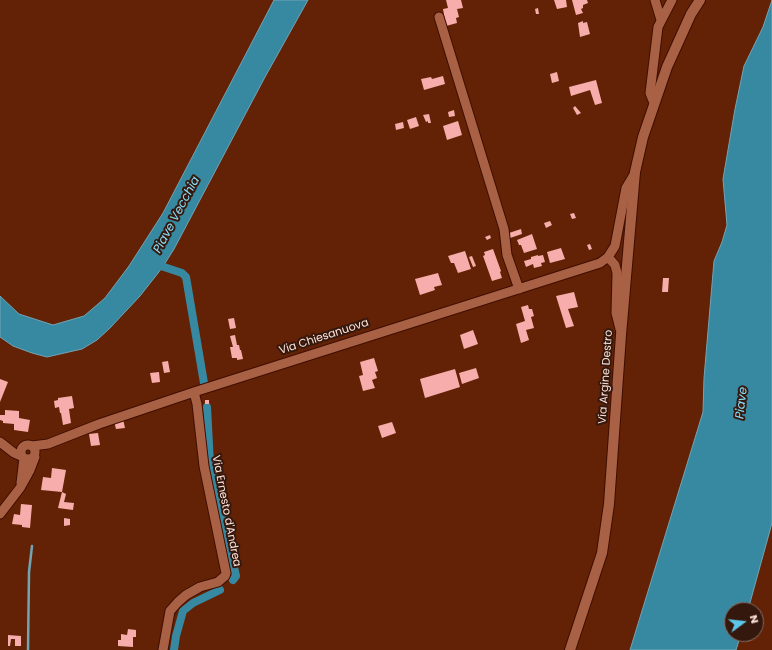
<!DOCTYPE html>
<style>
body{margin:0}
#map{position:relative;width:772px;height:650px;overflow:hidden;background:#632205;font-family:Poppins,sans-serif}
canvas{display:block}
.north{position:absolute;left:724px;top:602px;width:40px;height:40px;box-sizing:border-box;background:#35180d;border:1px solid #85695f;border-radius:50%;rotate:75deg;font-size:11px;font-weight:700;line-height:16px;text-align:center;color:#fce3da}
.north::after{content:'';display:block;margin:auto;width:14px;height:18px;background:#5cc7e8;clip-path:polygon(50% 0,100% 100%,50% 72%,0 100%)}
</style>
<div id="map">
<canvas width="772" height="650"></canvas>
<div class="north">N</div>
</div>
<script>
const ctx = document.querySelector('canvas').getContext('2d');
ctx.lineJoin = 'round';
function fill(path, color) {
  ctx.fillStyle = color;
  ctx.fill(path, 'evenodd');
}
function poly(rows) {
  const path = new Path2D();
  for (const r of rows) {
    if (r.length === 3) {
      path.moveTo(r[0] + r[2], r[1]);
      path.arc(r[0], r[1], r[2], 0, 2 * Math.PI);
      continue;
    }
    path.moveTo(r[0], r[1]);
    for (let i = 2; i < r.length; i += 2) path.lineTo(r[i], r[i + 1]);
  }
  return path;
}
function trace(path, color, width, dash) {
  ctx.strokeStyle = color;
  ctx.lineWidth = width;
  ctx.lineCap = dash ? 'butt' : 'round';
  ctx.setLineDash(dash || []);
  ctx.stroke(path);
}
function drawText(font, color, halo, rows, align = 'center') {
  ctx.font = font + ' Poppins,sans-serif';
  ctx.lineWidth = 4;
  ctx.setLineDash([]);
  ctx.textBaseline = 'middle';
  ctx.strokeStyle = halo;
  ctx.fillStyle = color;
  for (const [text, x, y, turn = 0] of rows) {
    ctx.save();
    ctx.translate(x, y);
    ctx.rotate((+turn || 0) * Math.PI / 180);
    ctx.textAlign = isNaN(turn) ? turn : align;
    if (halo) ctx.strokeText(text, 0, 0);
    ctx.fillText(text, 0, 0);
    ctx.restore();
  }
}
const water = poly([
 [274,0,308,0,265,77,174,249,162,268,140,296,110,328,97,340,82,349,47,357,32,353,13,346,0,337,0,296,19,314,53,325,84,316,105,298,129,266,163,213,274,0],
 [772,0,772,523,748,610,732,610,732,634,741,634,736,650,630,650,703,412,704,378,714,261,722,242,727,225,723,179,735,109,744,66,763,27,772,0]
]);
fill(water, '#3789a2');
trace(water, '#72a4b3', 1);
trace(poly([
 [28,650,29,572,32,546]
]), '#72a4b3', 2.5);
trace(poly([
 [154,262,161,266,182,273,186,277,204,383],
 [207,407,210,464,236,576,233,580],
 [174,650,176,636,183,611,193,603,220,590]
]), '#3789a2', 8);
fill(poly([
 [446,0,461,0,463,8,457,9,459,17,456,18,457,23,446,26,443,9,448,8],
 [554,0,566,0,567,7,557,9],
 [572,0,587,0,588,3,583,5,583,8,581,9,583,13,576,15],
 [538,8,539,14,536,14,535,9],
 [583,21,583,23,587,22,590,34,580,37,578,23],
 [557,72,559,81,552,83,550,74],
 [443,76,445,84,424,90,421,79,431,77,432,79],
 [596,80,602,103,595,105,590,90,571,96,569,87],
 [575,106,581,113,577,115,573,108],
 [454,110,455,116,449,117,448,112],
 [429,114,431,123,428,123,428,121,426,122,423,115],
 [416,117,419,126,410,129,407,120],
 [458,121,462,135,447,140,443,126],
 [403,122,404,128,396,130,395,124],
 [574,213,576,218,572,219,570,214],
 [550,221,552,225,546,228,544,223],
 [521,229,522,234,510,238,509,233],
 [532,234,537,249,524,253,521,245,519,245,517,240],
 [490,235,491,238,487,240,485,237],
 [590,244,592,249,589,250,587,245],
 [561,248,565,259,550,263,547,252],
 [493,249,501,271,500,272,502,278,492,281,483,256,485,255,484,252],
 [465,251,471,269,458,273,454,263,451,263,448,256],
 [538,255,538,256,543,255,545,262,541,263,542,266,534,268,533,264,526,267,524,261,531,259,531,257],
 [472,256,476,266,473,267,469,257],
 [438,273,442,285,434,287,435,290,420,295,415,279],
 [663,278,669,278,668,292,662,292],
 [574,292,578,307,568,309,574,326,566,328,556,296],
 [528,305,529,309,532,309,534,316,531,317,534,328,526,330,529,340,521,343,516,324,525,321,521,307],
 [234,318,236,328,230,329,228,319],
 [473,330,478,344,464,349,460,335],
 [235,335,237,345,239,345,240,350,241,350,243,359,237,360,237,358,232,358,230,347,233,347,230,336],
 [374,358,378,371,375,372,377,378,372,380,375,388,363,391,359,376,363,375,360,362],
 [168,361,170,372,164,373,162,362],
 [476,368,479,378,462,384,459,373],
 [455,369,460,387,425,398,420,379],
 [159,372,160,382,152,383,150,373],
 [0,379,8,382,0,402],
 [72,396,74,408,69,409,71,423,63,425,61,413,60,413,59,407,55,408,54,401,58,400,58,398],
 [205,400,209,400,209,404,205,404],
 [5,410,19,411,19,418,30,420,28,432,14,430,14,424,3,423,3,421,0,420,0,415,5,415],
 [123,419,125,428,116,429,114,421],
 [392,422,396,433,382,438,378,426],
 [98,433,100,445,91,446,89,434],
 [52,468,66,470,62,492,41,490,43,477,51,478],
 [62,492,66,494,64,502,74,503,73,510,58,508],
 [21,504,32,505,30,528,22,527,22,525,12,524,14,514,20,515],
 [64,518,70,519,70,525,64,526],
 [128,629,136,630,136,637,133,637,133,647,118,646,118,640,121,640,121,634,127,635],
 [8,635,21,636,21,646,15,646,15,639,11,639,10,646,8,646]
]), '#f6adab');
const minor = poly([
 [655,0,661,20],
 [439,17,504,229,507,255,519,289],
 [654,103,650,93,658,27,672,0],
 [608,257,615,265,617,273,616,313,620,329],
 [0,442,14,453,23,457],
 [28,452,7],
 [32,446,48,444,99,424,194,392,600,263,608,257,615,246,626,188,635,173],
 [21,483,24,458],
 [0,514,20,488,30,470,35,457],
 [163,650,170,611,178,602,186,595,200,587,218,582,225,576,226,573,204,466,197,404,194,392]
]);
const tertiary = poly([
 [570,650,602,553,609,504,621,335,635,172,643,137,667,67,691,14,700,0]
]);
trace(minor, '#3f0e00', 11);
trace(tertiary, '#3f0e00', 12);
trace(minor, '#a96146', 9);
trace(tertiary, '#a96146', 10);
drawText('11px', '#fce3da', '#35180d', [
 ["Via Chiesanuova",324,337,-18],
 ["Via Argine Destro",606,377,-86],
 ["Via Ernesto d'Andrea",226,511,79]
]);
drawText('italic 12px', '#89e0fd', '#35180d', [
 ["Piave Vecchia",177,215,-62],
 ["Piave",742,403,-84]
]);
</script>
